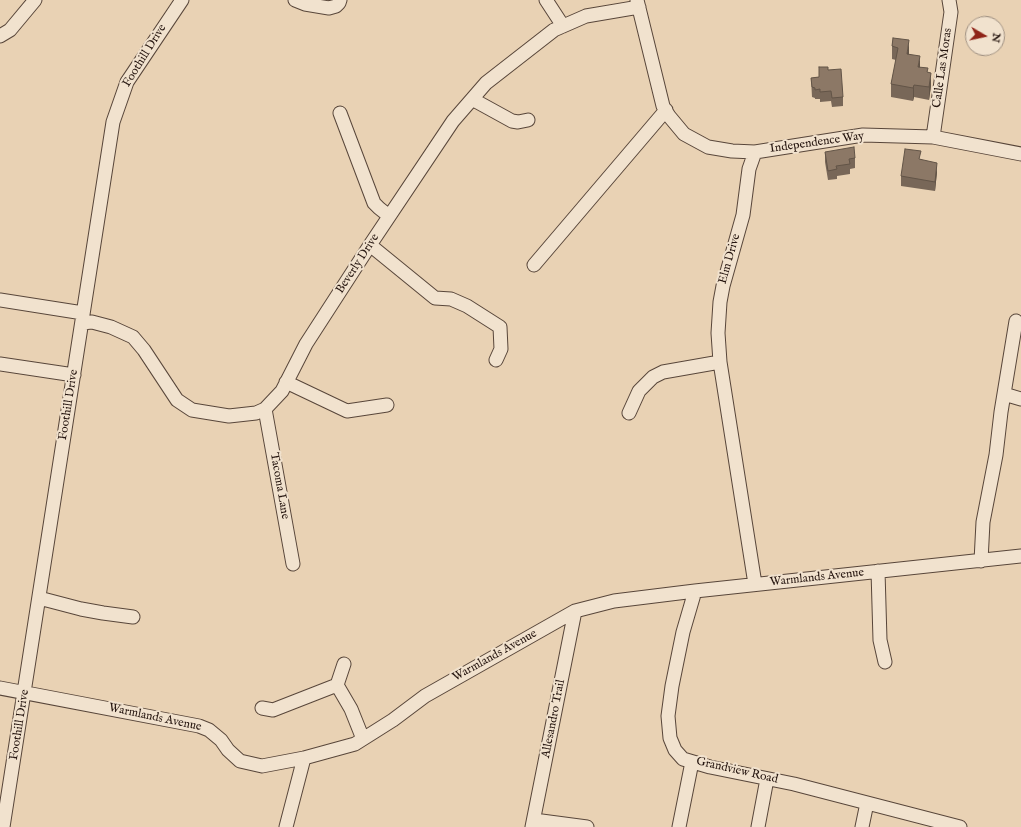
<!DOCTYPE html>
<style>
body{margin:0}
#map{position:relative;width:1021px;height:827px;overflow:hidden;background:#e9d2b4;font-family:"IM FELL English",serif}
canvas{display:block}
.north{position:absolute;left:965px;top:16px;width:40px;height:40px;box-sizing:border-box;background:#f1e2ce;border:1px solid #a09182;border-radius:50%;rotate:99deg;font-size:11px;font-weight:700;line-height:16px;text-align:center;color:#271711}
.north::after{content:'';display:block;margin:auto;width:14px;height:18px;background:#8f2418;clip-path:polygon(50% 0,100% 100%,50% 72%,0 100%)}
</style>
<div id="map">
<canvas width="1021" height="827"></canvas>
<div class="north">N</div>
</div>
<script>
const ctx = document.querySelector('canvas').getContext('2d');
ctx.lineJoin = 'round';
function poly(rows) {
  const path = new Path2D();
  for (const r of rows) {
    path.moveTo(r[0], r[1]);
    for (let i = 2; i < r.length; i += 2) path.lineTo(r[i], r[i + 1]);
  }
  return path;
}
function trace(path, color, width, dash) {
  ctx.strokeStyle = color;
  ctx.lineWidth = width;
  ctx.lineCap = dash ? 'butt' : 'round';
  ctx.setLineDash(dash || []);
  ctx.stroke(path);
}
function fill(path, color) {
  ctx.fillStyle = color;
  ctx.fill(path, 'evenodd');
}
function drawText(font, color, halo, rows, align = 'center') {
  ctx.font = font + ' "IM FELL English",serif';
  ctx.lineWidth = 4;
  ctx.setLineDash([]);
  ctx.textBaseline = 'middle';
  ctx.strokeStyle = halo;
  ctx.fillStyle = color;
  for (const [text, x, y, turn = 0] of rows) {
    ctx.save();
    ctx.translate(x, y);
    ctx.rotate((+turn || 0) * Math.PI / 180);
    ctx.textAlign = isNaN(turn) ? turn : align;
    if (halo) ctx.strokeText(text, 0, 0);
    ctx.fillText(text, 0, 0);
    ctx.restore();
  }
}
const minor = poly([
 [295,0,305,4,329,8,336,6,339,3,340,0],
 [546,0,563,26],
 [637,0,663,106,669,116,684,134,708,147,732,151,755,152,863,135,933,137,1021,154],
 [0,36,10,30,35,0],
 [472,99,512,121,518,122,528,120],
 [340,113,374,203,379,208,389,216],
 [933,137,951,12,949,0],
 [370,245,435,298,451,299,467,306,500,327,501,349,496,360],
 [534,265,666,110],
 [0,300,83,313],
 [82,323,92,322,111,327,133,337,144,350,177,400,192,410,229,416,256,413,265,409,282,391,306,344,370,245,453,121,486,83,554,30,586,16,639,7],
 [0,364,74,375],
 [286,382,347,411,387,405],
 [1004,394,1021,399],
 [265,409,293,564],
 [629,413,639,391,653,377,663,372,720,362],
 [981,561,983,522,996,455,1001,412,1016,321],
 [878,571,880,640,885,662],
 [755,584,720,362,718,333,720,302,723,286,743,215,749,169,755,152],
 [695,591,683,632,672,686,668,716,670,738,675,750,683,759,710,767,794,784,960,827],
 [39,598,81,609,103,613,133,617],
 [337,685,351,709,363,739],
 [0,688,199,726,209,730,221,740,228,750,240,761,262,766,304,758,355,744,393,720,425,696,575,611,614,601,695,591,1021,556],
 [262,708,273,710,337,685,344,664],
 [534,820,587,827],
 [3,827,113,122,127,82,182,0],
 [286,827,304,758],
 [532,827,575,611],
 [679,827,692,762],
 [758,827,767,779],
 [862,827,867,803]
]);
trace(minor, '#58463a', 15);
trace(minor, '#f1e2ce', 13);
fill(poly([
 [893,38,909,53,909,54,920,67,928,73,931,86,929,100,914,97,913,101,891,97,891,84,896,60,892,59,892,46],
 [819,67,828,70,843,97,843,106,832,107,831,101,820,102,820,99,815,99,815,98,812,97,811,78,819,77],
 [825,152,855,158,855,168,850,169,850,174,837,176,837,179,828,180,825,162],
 [921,159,937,172,935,191,901,186,901,176]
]), '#786758');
fill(poly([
 [909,40,909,53,907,67,907,54],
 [920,56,920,69,918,67],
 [931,73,931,86,929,100,929,87],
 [914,85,914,97,913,101,913,88],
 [937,163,937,172,935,191,935,182]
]), '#625447');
const building = poly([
 [893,38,909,40,907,54,920,56,918,67,928,68,927,72,931,73,929,87,914,85,913,88,891,84,898,48,892,46,893,38],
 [819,67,828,67,828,70,841,69,843,97,832,98,831,91,820,92,820,89,815,90,815,88,812,87,811,78,819,77,819,67],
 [854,147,855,158,849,159,850,164,836,166,837,169,828,171,825,152,854,147],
 [905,149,921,151,919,159,937,163,935,182,901,176,905,149]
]);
fill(building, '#8c7866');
trace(building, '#625447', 1);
drawText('12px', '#271711', '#f1e2ce', [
 ["Foothill Drive",145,56,-58],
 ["Calle Las Moras",943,68,-82],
 ["Independence Way",817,143,-8],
 ["Elm Drive",730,259,-74],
 ["Beverly Drive",358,264,-57],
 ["Foothill Drive",69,405,-81],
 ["Tacoma Lane",279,486,80],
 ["Warmlands Avenue",817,578,-6],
 ["Warmlands Avenue",495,656,-29],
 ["Warmlands Avenue",155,718,12],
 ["Allesandro Trail",554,719,-79],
 ["Foothill Drive",20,725,-81],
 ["Grandview Road",737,771,13]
]);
</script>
